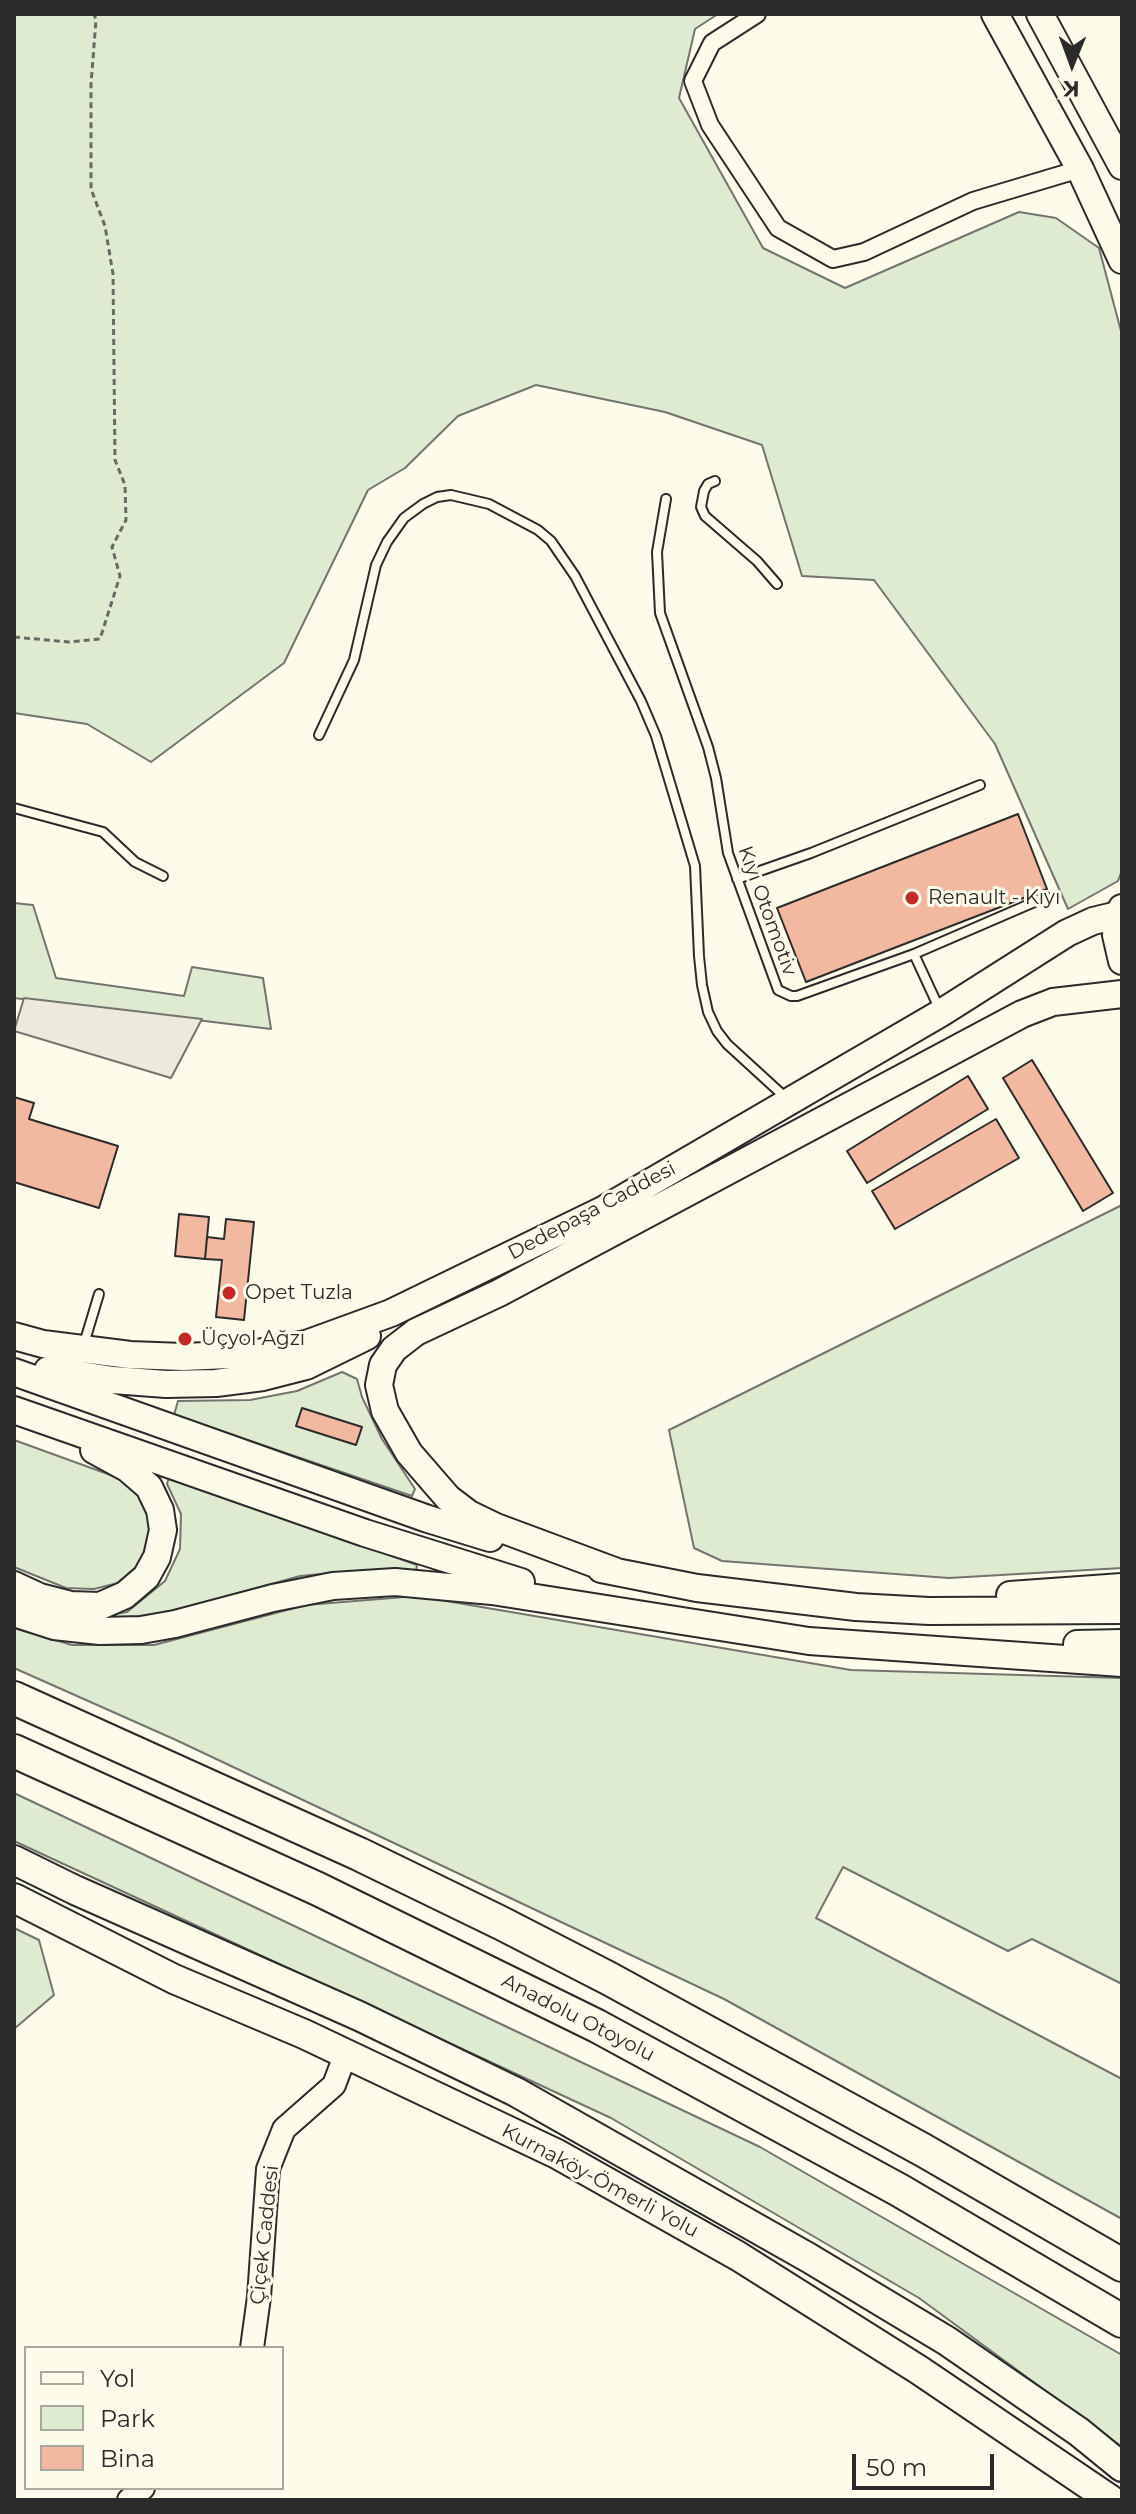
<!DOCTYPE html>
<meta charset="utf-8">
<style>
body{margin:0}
#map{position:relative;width:1136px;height:2514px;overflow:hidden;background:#fdfbea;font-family:Montserrat,sans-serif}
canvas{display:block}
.frame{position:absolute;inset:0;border:16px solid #2b2b2b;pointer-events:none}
.legend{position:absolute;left:24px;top:2346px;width:260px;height:144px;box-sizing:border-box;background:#fdfbea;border:2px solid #a9a89e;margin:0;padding:10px 14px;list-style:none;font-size:24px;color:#2b2b2b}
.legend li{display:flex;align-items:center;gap:16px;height:40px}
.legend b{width:40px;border:2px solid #a9a89e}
.north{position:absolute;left:1032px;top:24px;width:80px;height:80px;-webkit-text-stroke:6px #fdfbea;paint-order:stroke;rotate:181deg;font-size:22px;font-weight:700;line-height:32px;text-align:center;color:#2b2b2b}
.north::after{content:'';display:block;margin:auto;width:28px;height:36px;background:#2b2b2b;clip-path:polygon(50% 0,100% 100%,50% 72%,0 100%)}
.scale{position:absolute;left:852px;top:2454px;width:142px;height:36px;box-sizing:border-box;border:4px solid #2b2b2b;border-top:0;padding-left:10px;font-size:24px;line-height:28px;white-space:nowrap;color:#2b2b2b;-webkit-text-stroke:6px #fdfbea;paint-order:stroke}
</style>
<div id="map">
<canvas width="1136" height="2514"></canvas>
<div class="frame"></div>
<ul class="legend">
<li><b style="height:10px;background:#fdfbea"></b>Yol</li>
<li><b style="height:22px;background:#deebd1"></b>Park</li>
<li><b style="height:22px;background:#f2b8a0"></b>Bina</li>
</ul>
<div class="north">K</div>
<div class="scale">50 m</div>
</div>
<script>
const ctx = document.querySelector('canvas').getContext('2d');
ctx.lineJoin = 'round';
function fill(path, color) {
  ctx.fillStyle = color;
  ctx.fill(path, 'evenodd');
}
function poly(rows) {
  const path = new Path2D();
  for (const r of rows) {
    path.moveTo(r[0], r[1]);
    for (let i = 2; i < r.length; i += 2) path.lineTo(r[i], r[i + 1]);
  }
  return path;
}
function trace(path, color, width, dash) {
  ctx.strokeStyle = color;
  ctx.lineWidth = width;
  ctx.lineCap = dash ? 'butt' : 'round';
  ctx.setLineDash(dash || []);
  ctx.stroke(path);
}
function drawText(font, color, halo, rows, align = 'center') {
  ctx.font = font + ' Montserrat,sans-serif';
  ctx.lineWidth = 6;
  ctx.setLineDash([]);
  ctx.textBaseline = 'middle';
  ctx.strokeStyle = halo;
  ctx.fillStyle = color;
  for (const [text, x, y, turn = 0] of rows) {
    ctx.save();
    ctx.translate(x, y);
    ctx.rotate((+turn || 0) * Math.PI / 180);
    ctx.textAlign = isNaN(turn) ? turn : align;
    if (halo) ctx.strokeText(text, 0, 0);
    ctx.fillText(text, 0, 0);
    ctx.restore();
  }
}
const green = poly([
 [14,14,718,14,695,29,679,98,763,248,845,288,1019,212,1056,218,1099,248,1122,335,1122,870,1118,881,1068,909,995,744,874,580,802,576,762,445,665,412,536,385,458,416,405,468,368,490,284,663,151,762,87,724,14,713,14,14],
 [14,903,33,905,56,978,184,996,192,967,263,978,271,1029,14,998,14,903],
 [1122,1205,1122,1568,949,1578,722,1561,694,1548,669,1430,1122,1205],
 [342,1372,357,1379,362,1397,382,1439,415,1489,412,1496,174,1415,178,1401,250,1400,297,1391,342,1372],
 [14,1440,127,1481,152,1514,153,1543,142,1563,118,1583,94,1589,66,1588,14,1567,14,1440],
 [169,1477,417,1565,416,1571,353,1571,300,1576,153,1617,111,1620,109,1615,127,1612,165,1581,180,1549,181,1514,167,1484,169,1477],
 [417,1596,851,1670,1122,1678,1122,1984,1032,1939,1008,1951,843,1867,816,1918,1122,2079,1122,2219,724,1999,176,1740,14,1668,14,1628,72,1645,154,1645,306,1605,417,1596],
 [14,1793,760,2147,1122,2355,1122,2447,919,2298,611,2118,14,1841,14,1793],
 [14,1928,39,1940,54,1995,14,2029,14,1928]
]);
fill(green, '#deebd1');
trace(green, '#74746e', 2);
const parking = poly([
 [24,998,202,1019,171,1078,14,1031,24,998]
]);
fill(parking, '#eceadb');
trace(parking, '#74746e', 2);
const building = poly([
 [1018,814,1047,889,806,982,777,908,1018,814],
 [1032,1060,1113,1193,1083,1211,1003,1078,1032,1060],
 [968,1076,988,1109,867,1183,847,1151,968,1076],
 [14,1097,34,1103,29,1119,118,1146,99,1208,14,1182,14,1097],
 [996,1119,1019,1158,895,1229,872,1191,996,1119],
 [179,1214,209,1217,205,1259,175,1256,179,1214],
 [226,1219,254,1222,244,1320,216,1317,222,1260,205,1259,207,1237,224,1239,226,1219],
 [302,1408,362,1427,356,1445,296,1426,302,1408]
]);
fill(building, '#f2b8a0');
trace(building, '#2b2b2b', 2);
const service = poly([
 [715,481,708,484,704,491,701,507,705,516,757,561,777,584],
 [666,499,657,552,660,613,708,747,716,778,728,853,778,990,791,996,797,996,914,954,939,1008],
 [319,735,354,660,376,565,387,542,404,518,423,504,437,497,451,495,489,504,538,530,551,541,575,576,641,701,656,736,695,866,699,956,702,985,708,1012,717,1031,727,1044,786,1098],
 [14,808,103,832,135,862,163,876],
 [737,879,811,853,980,785],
 [914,954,1046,897],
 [83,1347,99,1294]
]);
const minor = poly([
 [757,14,712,43,693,81,710,125,778,228,833,259,864,252,973,201,1080,169]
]);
const tertiary = poly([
 [252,2348,259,2297,268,2169,284,2129,334,2085,346,2053],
 [129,2500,143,2488]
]);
const primary = poly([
 [995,14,1080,169,1122,260],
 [1040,14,1122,166],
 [1122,908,1116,935,1122,961],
 [14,1336,43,1344,130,1355,183,1357,252,1354,306,1344,391,1313,603,1210,941,1013,1067,933,1093,921,1122,914],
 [48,1370,113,1380,166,1384,216,1383,263,1377,306,1366,367,1336],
 [14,1372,428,1519,490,1538],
 [14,1410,365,1533,521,1582],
 [601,1569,697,1588,856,1607,929,1611,1122,1610],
 [617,1572,496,1527,469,1514,448,1498,409,1453,385,1411,379,1385,383,1365,394,1349,416,1332,499,1293,1022,1014,1053,1002,1122,994],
 [14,1585,40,1597,71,1605,100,1606,125,1595,146,1577,157,1557,163,1530,160,1510,149,1487,127,1468,94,1450],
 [1010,1595,1122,1587],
 [14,1613,54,1626,100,1631,141,1630,175,1624,273,1598,333,1586,395,1582,492,1591,809,1641,1122,1663],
 [1077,1644,1122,1643]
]);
const trunk = poly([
 [14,1860,75,1890,359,2016,516,2092,809,2258,947,2341,1079,2432,1122,2467],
 [14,1898,174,1979,304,2034,557,2154,738,2256,919,2370,1111,2500]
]);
const motorway = poly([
 [14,1698,359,1854,501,1923,608,1978,923,2150,1122,2265],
 [14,1751,318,1889,597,2026,899,2190,1122,2321]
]);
trace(service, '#2b2b2b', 12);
trace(minor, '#2b2b2b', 20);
trace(tertiary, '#2b2b2b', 26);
trace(primary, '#2b2b2b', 30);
trace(trunk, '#2b2b2b', 32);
trace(motorway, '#2b2b2b', 36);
trace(poly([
 [14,637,69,642,100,639,120,576,112,547,126,520,125,485,115,460,113,274,105,226,91,189,91,84,96,20,94,14]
]), '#6a6964', 3, [6, 4]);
trace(service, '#fdfbea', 8);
trace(minor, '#fdfbea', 16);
trace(tertiary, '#fdfbea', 22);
trace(primary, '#fdfbea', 26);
trace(trunk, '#fdfbea', 28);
trace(motorway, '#fdfbea', 32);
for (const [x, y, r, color] of [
 [912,898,8,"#c62828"],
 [229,1293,8,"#c62828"],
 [185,1339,8,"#c62828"]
]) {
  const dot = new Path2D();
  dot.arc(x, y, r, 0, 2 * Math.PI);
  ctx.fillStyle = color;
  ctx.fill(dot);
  trace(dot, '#fdfbea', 3);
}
drawText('20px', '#2b2b2b', '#fdfbea', [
 ["Renault - Kıyı",928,898],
 ["Opet Tuzla",245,1293],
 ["Üçyol Ağzı",201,1339]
], 'left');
drawText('20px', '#2b2b2b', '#fdfbea', [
 ["Kıyı Otomotiv",767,911,70],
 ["Dedepaşa Caddesi",592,1211,-28],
 ["Anadolu Otoyolu",578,2018,27],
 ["Kurnaköy-Ömerli Yolu",600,2181,28],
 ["Çiçek Caddesi",265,2235,-84]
]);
</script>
